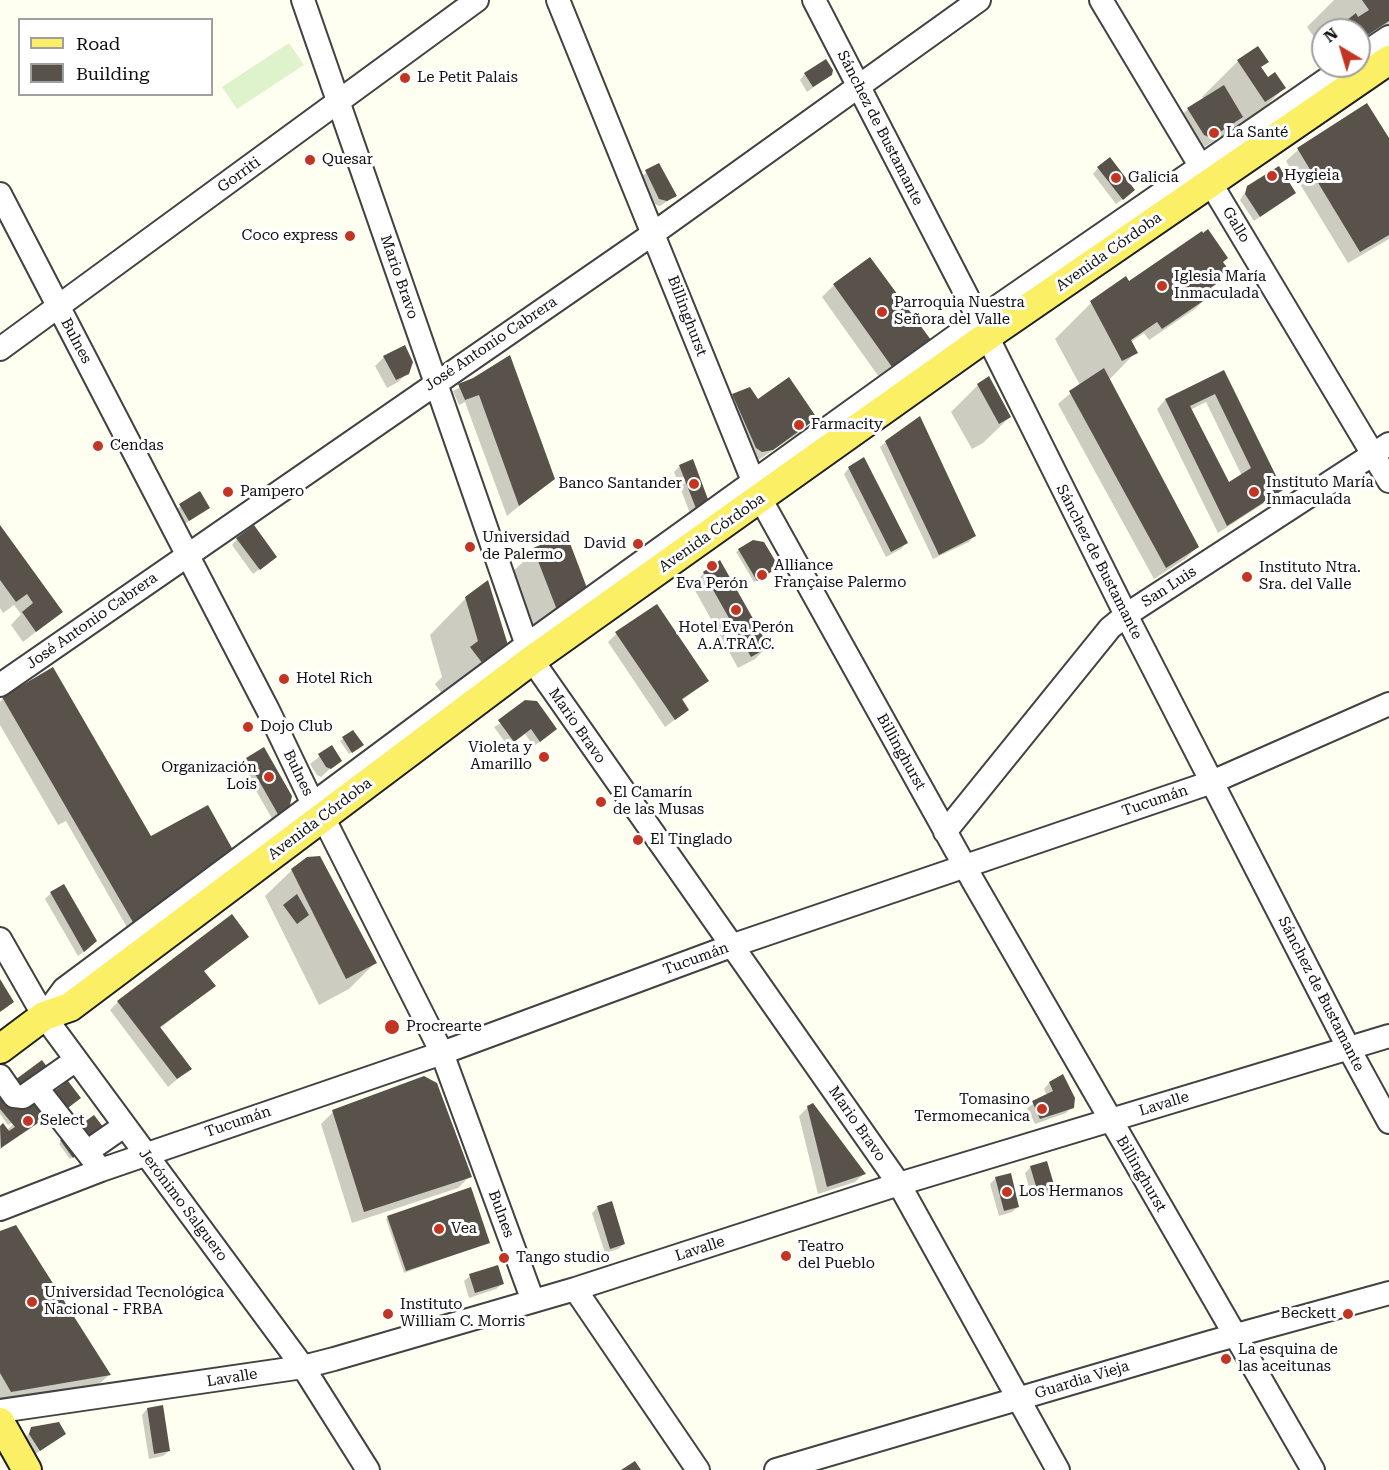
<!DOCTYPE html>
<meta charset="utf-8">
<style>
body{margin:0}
#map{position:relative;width:1389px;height:1470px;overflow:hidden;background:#fffff1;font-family:"Roboto Serif",serif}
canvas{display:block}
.legend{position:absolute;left:18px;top:18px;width:195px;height:78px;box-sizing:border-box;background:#fff;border:2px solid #9f9f9f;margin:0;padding:8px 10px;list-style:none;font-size:18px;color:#0f0f0f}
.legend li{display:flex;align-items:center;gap:12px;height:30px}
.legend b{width:30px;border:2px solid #9f9f9f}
.north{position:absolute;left:1311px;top:18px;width:60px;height:60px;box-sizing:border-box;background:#fff;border:2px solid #9f9f9f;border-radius:50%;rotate:322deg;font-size:16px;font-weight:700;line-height:24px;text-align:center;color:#0f0f0f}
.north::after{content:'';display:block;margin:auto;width:21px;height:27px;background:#c33523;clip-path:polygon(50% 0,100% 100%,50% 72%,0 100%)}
</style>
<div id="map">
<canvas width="1389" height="1470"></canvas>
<ul class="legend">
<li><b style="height:8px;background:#fbef65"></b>Road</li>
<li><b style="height:16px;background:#58524b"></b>Building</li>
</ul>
<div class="north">N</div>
</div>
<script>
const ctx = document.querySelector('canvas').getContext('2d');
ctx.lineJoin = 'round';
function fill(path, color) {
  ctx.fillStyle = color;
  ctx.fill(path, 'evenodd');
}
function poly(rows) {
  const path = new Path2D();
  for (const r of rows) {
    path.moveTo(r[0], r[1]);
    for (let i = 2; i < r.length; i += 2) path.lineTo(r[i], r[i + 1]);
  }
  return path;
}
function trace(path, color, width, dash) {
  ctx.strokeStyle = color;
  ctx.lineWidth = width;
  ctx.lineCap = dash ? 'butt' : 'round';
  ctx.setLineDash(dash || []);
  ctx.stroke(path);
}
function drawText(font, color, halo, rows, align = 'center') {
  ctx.font = font + ' "Roboto Serif",serif';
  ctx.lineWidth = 6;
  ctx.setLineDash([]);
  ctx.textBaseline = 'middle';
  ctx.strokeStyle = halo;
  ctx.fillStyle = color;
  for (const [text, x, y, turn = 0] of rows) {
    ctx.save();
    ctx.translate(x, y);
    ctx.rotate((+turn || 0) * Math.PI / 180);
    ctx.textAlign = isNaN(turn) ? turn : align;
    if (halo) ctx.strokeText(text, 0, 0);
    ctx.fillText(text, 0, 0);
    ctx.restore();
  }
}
fill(poly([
 [289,43,304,65,237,109,222,87]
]), '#def2cb');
fill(poly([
 [1334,0,1389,0,1389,23,1359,51,1359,30,1323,30,1323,35,1316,40,1307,27],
 [1238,61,1267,62,1260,68,1267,79,1284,88,1248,124,1228,137,1226,133,1192,155,1170,127,1188,109,1204,99,1202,97],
 [805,74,831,75,807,92,800,80],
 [1389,141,1389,239,1348,263,1286,161,1298,150],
 [659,165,675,196,660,206,654,204,640,177],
 [1098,168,1128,195,1116,204,1093,174],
 [1248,188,1294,193,1254,221,1240,200],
 [1222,263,1226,269,1205,294,1207,297,1195,309,1149,340,1144,333,1131,342,1136,352,1109,380,1197,547,1185,559,1154,579,1058,404,1080,385,1055,339,1091,303,1129,283],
 [834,285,929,340,917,352,879,377,822,297],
 [384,357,408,373,398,382,387,388,375,366],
 [1223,372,1281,489,1272,498,1218,533,1157,409,1165,400],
 [1206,402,1242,476,1228,485,1190,410],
 [471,381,553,478,507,516,465,402,459,405,453,391],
 [978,385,1010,417,983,443,972,449,951,412],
 [750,389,757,401,815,418,803,430,754,463,721,408,733,396],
 [886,442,974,536,969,542,933,559,880,447],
 [680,466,707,502,690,513,674,472],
 [849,468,906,543,901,549,886,557,844,474],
 [200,493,209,508,183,525,174,511],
 [0,528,61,612,23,642,11,625,21,614,14,605,3,613,0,608],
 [549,538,585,587,520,644,498,585],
 [237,539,271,560,253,574,232,545],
 [739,550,775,569,754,582,736,552],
 [704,573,767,647,755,659,738,668,692,585],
 [466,598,507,645,446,699,435,684,442,677,430,635],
 [616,634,707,681,681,701,688,710,665,727,608,642],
 [3,698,151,839,231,850,128,929,66,821,58,825,0,725,0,702],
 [536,703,550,734,534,746,525,734,508,746,494,727],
 [352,732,359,747,349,754,340,741],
 [332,747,340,760,321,777,317,775,310,764],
 [247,759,281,814,273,820,241,765],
 [292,870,375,963,349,989,319,1005,265,896],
 [51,893,90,947,78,956,45,899],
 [247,937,203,972,214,986,159,1029,190,1068,168,1087,110,1010,118,1002],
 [1063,1077,1072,1107,1066,1113,1035,1124,1027,1108,1047,1095,1044,1089,1049,1083],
 [0,1093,77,1100,44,1125,40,1120,0,1149,0,1128,3,1125,7,1130,17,1121,8,1125,0,1114],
 [808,1107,864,1174,855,1182,818,1194,799,1116],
 [333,1112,470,1176,458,1188,352,1223,321,1124],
 [103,1134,70,1159,59,1144,61,1141],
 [1031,1167,1054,1187,1048,1193,1032,1198,1025,1173],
 [996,1178,1018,1207,1012,1212,999,1216,990,1184],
 [598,1207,624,1244,618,1249,605,1253,592,1213],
 [388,1217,489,1242,404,1273,386,1219],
 [0,1233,109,1375,97,1386,0,1403],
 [470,1276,502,1284,496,1289,469,1298,464,1281],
 [147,1409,169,1451,163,1456,149,1459,142,1415],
 [32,1429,64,1434,34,1455,24,1440]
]), '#0003');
fill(poly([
 [1362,0,1389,0,1389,21,1359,41,1359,30,1334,30,1356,13,1358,17,1369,10],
 [1258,46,1269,62,1261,67,1268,77,1275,72,1286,88,1265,102,1237,60],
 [826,59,833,70,832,75,813,87,804,73],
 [1224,85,1243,117,1211,138,1204,135,1187,108],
 [1367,103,1389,138,1389,235,1360,252,1297,148],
 [1110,157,1135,190,1123,200,1097,167],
 [659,163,677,196,667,201,659,199,645,170],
 [1279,166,1296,193,1260,217,1245,194,1247,186],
 [1208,229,1228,258,1223,262,1228,269,1216,277,1219,282,1205,292,1209,297,1162,329,1157,322,1131,340,1138,353,1122,361,1090,301,1126,276,1129,281,1202,231,1203,233],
 [870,257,931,340,892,367,833,284],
 [405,345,413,362,409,374,396,380,383,356],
 [510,355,555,479,519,506,479,395,465,400,458,384,473,378],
 [1104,368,1199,547,1166,568,1069,391],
 [1224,370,1283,490,1227,526,1165,399],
 [1215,394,1251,468,1229,482,1190,406],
 [989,376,1011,417,999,424,977,384],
 [789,377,817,418,773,450,762,452,756,448,732,394,750,387,758,399],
 [920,416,976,536,939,555,885,441],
 [864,457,908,543,891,552,848,467],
 [693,459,709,502,697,511,679,465],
 [200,491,210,508,189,521,179,504],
 [0,525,63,612,36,632,22,612,33,603,27,594,16,602,0,580],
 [254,525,277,557,260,570,236,538],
 [565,530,587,588,557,610,533,548,550,541,548,537],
 [753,540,764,542,779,567,757,581,738,549],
 [720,560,769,647,751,657,703,572],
 [488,580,508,645,483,664,470,647,478,641,465,597],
 [657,604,709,681,682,699,689,710,675,720,615,632],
 [53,667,151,836,208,805,233,850,134,924,2,697],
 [525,700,537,701,557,729,540,742,531,729,514,742,498,720],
 [353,730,364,745,352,753,342,737],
 [332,745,342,761,331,769,326,767,318,754],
 [264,747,292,796,289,809,279,816,246,758],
 [320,856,377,963,346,979,291,869,307,857],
 [64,884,97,941,84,952,50,892],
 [297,894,309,915,297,924,283,905],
 [232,914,249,937,204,971,216,986,160,1027,192,1069,177,1079,117,1001],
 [0,979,14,1002,0,1012],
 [42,1060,55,1078,29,1096,36,1105,68,1081,81,1098,47,1124,44,1119,1,1148,0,1126,3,1123,9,1131,15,1127,0,1109,0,1091],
 [1063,1074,1075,1098,1074,1108,1040,1119,1032,1101,1053,1091,1049,1082],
 [424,1076,437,1083,472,1177,364,1212,332,1110],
 [813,1103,866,1174,827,1187,807,1106],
 [94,1115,107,1132,73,1158,60,1140],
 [1047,1161,1055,1188,1038,1193,1030,1166],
 [1011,1173,1019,1207,1004,1211,995,1177],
 [471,1187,490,1243,406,1271,387,1216],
 [612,1201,625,1244,610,1249,597,1206],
 [16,1225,111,1375,11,1392,0,1373,0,1231],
 [498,1265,504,1284,475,1293,469,1274],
 [163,1405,170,1451,154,1454,147,1408],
 [59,1422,66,1434,40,1451,29,1434,31,1427],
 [635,1461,641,1470,621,1470]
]), '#58524b');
const minor = poly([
 [303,0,532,660,899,1184,1058,1470],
 [558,0,760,498,973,881,1313,1470],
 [814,0,969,300,1126,615,1348,1047,1389,1122],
 [1101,0,1389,481],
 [1359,57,1389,37],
 [0,194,268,710,312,802,323,817,442,1053,533,1301],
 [0,349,477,0],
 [0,685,654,233,979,0],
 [945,832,1110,628,1126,615,1389,444],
 [0,939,44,1016,303,1367,368,1470],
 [44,1016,64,989,525,646,978,320,1346,66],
 [0,1076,14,1096,23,1097,76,1060],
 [37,1088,101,1170],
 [88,1151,124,1126],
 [0,1209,101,1170,442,1053,731,946,1212,782,1389,704],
 [575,1289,698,1470],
 [0,1411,303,1367,334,1359,575,1289,899,1184,1389,1036],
 [776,1470,1211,1342,1389,1293]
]);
const major = poly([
 [0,1049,44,1016,70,1007,532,660,986,337,1389,60],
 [0,1422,27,1470]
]);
trace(minor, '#424242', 26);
trace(major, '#202020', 32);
trace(minor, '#fff', 22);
trace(major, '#fbef65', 28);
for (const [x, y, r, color] of [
 [405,78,6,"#c33523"],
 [1214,133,6,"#c33523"],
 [310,160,6,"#c33523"],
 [1272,176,6,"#c33523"],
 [1116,178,6,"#c33523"],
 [350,236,6,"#c33523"],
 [1162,286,6,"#c33523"],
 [882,312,6,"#c33523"],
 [799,425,6,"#c33523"],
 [98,446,6,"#c33523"],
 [694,484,6,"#c33523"],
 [228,492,6,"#c33523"],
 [1254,492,6,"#c33523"],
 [638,544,6,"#c33523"],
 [470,547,6,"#c33523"],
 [712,566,6,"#c33523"],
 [762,575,6,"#c33523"],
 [1247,577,6,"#c33523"],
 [736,610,6,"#c33523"],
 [284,679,6,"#c33523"],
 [248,727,6,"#c33523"],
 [544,757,6,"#c33523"],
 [269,777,6,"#c33523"],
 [601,802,6,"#c33523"],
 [638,840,6,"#c33523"],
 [392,1027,8,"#c33523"],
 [1042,1109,6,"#c33523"],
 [28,1121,6,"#c33523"],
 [1007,1192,6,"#c33523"],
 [439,1229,6,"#c33523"],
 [786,1256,6,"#c33523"],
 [504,1258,6,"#c33523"],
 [32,1302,6,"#c33523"],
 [388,1314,6,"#c33523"],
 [1348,1314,6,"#c33523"],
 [1226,1359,6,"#c33523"]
]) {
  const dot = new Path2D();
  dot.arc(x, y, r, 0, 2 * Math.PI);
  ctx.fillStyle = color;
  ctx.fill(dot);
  trace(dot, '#fff', 2);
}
drawText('15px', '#0f0f0f', '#fff', [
 ["Le Petit Palais",417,78],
 ["La Santé",1226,133],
 ["Quesar",322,160],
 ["Hygieia",1284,176],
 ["Galicia",1128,178],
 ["Coco express",338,236,"right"],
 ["Iglesia María",1174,277],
 ["Inmaculada",1174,294],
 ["Parroquia Nuestra",894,303],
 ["Señora del Valle",894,320],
 ["Farmacity",811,425],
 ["Cendas",110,446],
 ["Instituto María",1266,483],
 ["Inmaculada",1266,500],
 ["Banco Santander",682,484,"right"],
 ["Pampero",240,492],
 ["Universidad",482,538],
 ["de Palermo",482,555],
 ["David",626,544,"right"],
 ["Alliance",774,566],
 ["Française Palermo",774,583],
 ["Instituto Ntra.",1259,568],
 ["Sra. del Valle",1259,585],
 ["Eva Perón",712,584,"center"],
 ["Hotel Eva Perón",736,628,"center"],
 ["A.A.TRA.C.",736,645,"center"],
 ["Hotel Rich",296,679],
 ["Dojo Club",260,727],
 ["Violeta y",532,748,"right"],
 ["Amarillo",532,765,"right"],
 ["Organización",257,768,"right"],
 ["Lois",257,785,"right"],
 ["El Camarín",613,793],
 ["de las Musas",613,810],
 ["El Tinglado",650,840],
 ["Procrearte",406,1027],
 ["Tomasino",1030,1100,"right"],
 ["Termomecanica",1030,1117,"right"],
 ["Select",40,1121],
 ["Los Hermanos",1019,1192],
 ["Vea",451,1229],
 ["Teatro",798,1247],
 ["del Pueblo",798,1264],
 ["Tango studio",516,1258],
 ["Universidad Tecnológica",44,1293],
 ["Nacional - FRBA",44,1310],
 ["Instituto",400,1305],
 ["William C. Morris",400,1322],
 ["Beckett",1336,1314,"right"],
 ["La esquina de",1238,1350],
 ["las aceitunas",1238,1367]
], 'left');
drawText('15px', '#0f0f0f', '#fff', [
 ["Sánchez de Bustamante",880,128,63],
 ["Gorriti",239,175,-36],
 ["Gallo",1236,225,59],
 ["Avenida Córdoba",1109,252,-35],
 ["Mario Bravo",399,277,71],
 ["Billinghurst",687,316,69],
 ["Bulnes",76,341,62],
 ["José Antonio Cabrera",491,344,-34],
 ["Avenida Córdoba",712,533,-35],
 ["Sánchez de Bustamante",1099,562,63],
 ["San Luis",1169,587,-33],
 ["José Antonio Cabrera",92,621,-35],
 ["Mario Bravo",577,726,55],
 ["Billinghurst",901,752,61],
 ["Bulnes",298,773,64],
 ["Tucumán",1155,801,-19],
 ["Avenida Córdoba",320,819,-37],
 ["Tucumán",696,959,-20],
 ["Sánchez de Bustamante",1321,994,63],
 ["Lavalle",1164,1104,-17],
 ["Tucumán",238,1122,-19],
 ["Mario Bravo",857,1124,55],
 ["Billinghurst",1141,1174,60],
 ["Jerónimo Salguero",183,1205,53],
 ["Bulnes",501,1214,70],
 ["Lavalle",700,1249,-18],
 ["Lavalle",232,1378,-9],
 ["Guardia Vieja",1082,1380,-17]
]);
</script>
